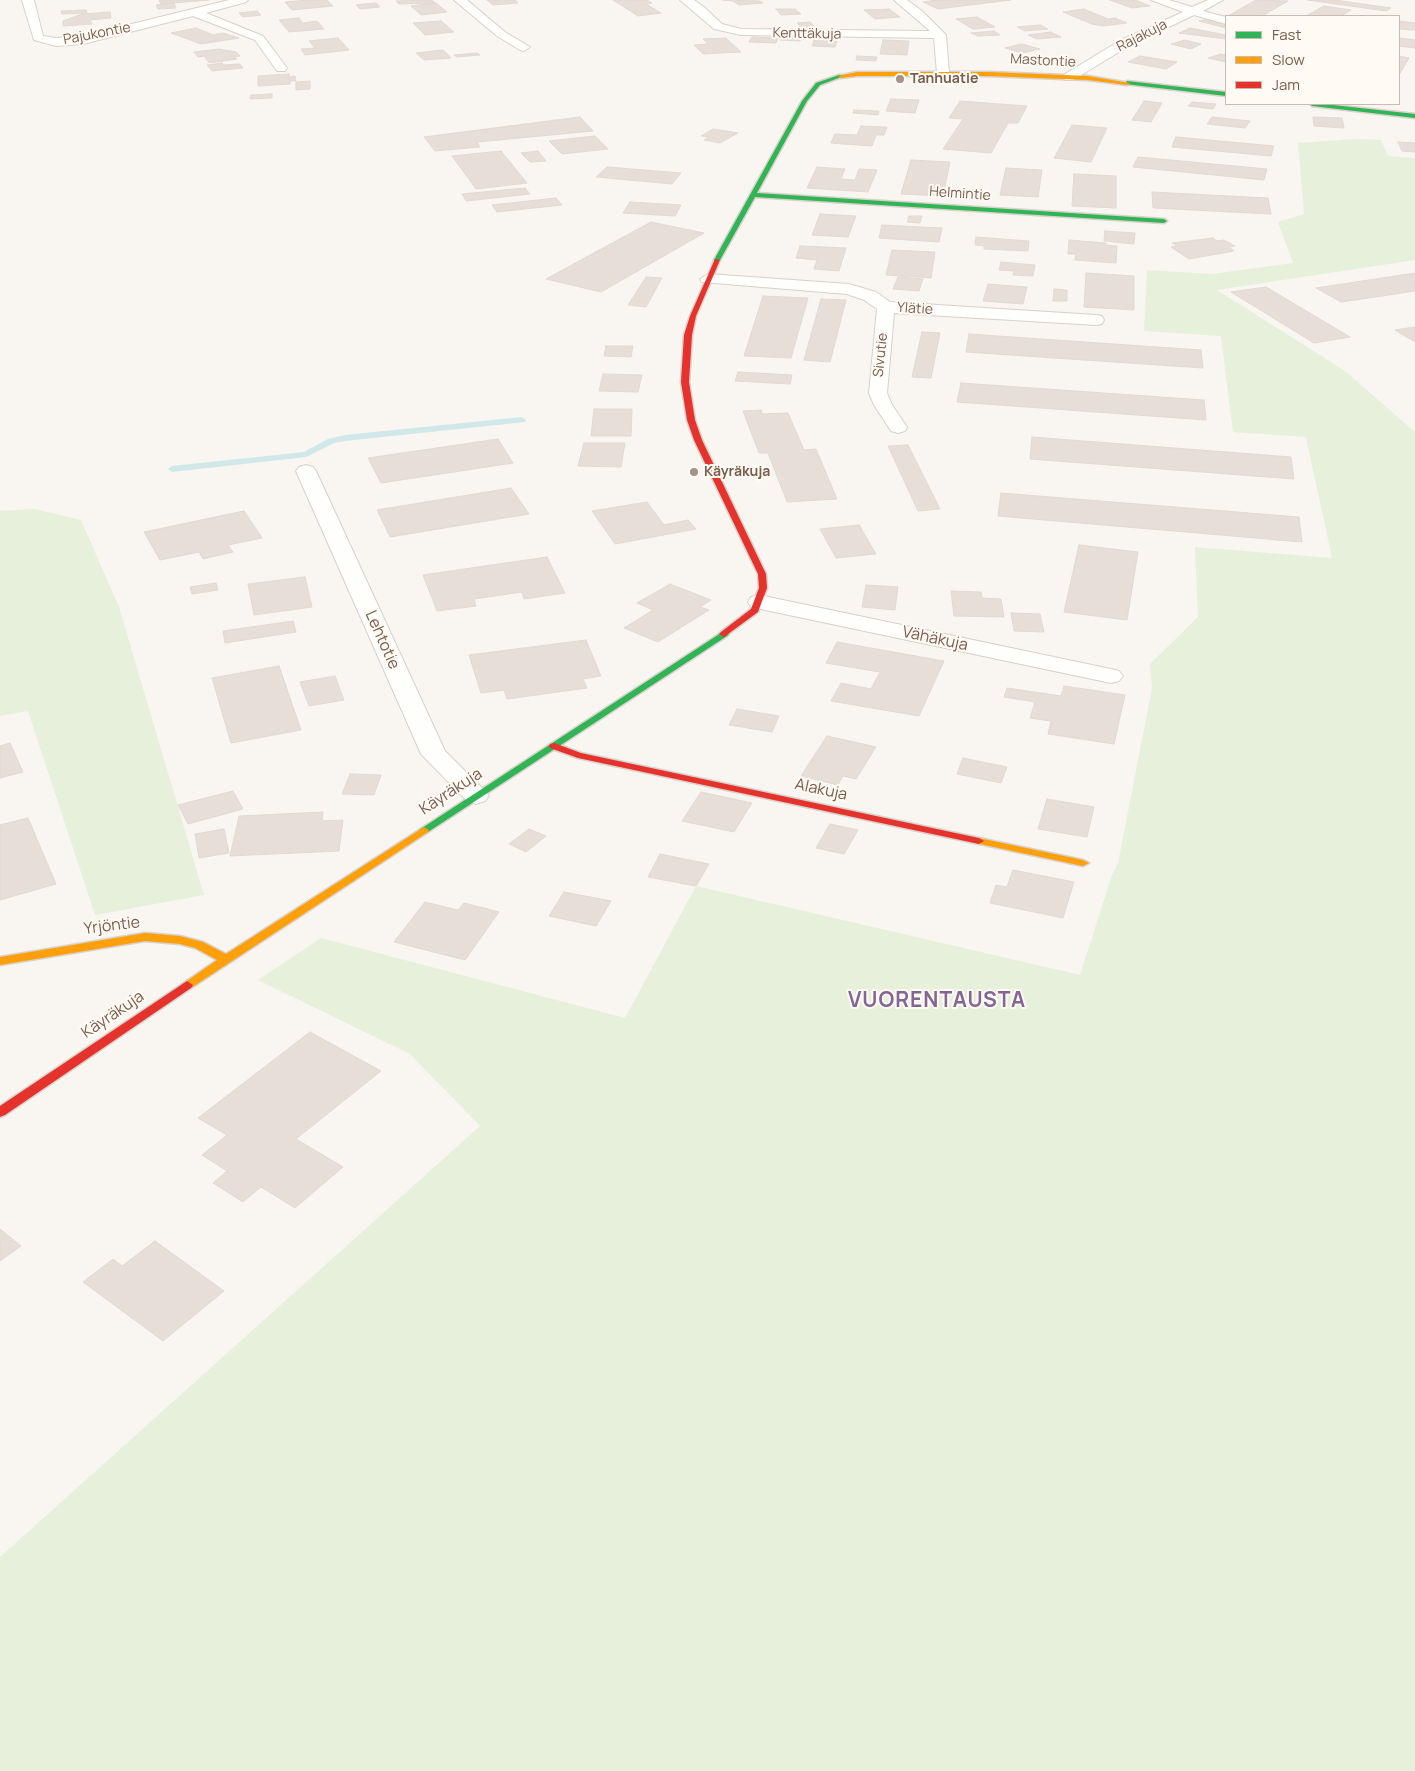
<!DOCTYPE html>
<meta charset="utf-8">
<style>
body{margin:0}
#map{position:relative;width:1415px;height:1771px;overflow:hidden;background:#f9f5f0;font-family:Manrope,sans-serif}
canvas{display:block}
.legend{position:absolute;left:1225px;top:15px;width:175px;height:90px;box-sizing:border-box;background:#fffaf3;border:1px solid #cabbb1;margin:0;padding:6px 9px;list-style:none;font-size:15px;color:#7a5c4d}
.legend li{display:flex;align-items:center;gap:10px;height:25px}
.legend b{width:25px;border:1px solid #cabbb1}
</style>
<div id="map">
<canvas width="1415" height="1771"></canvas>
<ul class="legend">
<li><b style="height:6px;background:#30b455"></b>Fast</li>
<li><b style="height:6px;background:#ff9f0a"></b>Slow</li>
<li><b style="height:6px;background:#e5322d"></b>Jam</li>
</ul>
</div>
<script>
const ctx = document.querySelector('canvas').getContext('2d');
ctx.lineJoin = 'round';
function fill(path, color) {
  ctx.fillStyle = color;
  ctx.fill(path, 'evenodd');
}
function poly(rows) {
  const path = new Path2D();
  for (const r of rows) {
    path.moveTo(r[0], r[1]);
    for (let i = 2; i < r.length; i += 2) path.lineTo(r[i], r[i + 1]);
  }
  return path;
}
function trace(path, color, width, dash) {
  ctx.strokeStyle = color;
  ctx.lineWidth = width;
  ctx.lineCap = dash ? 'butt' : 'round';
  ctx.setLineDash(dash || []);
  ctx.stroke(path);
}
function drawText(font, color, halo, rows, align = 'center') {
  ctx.font = font + ' Manrope,sans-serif';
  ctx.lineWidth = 4;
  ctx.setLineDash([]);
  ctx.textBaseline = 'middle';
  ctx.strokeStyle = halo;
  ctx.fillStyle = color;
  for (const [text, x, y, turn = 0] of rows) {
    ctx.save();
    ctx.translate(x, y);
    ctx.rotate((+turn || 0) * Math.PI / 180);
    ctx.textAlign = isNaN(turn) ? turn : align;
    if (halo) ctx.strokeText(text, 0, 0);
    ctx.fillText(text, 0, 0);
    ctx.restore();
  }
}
fill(poly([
 [1354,139,1381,140,1388,156,1415,158,1415,260,1217,290,1345,371,1415,432,1415,1771,0,1771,0,1557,480,1126,410,1054,258,980,321,938,625,1018,696,886,1080,975,1112,875,1118,863,1152,688,1150,664,1198,617,1195,547,1332,558,1306,437,1233,432,1221,336,1144,331,1147,270,1212,274,1293,263,1278,222,1304,214,1298,143],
 [35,509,81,520,119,607,204,895,95,915,28,711,0,716,0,511]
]), '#e7f0db');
fill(poly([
 [522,417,526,420,525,422,345,441,334,443,306,457,172,472,168,469,172,466,304,452,328,439,345,435,522,417]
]), '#d0e8ea');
const building = poly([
 [159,0,209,0,161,4,159,0],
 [309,0,327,0,333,6,292,10,285,2,309,0],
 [432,0,435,3,399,4,396,1,432,0],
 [487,0,515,0,518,3,493,5,487,0],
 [613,0,647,0,652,3,646,4,661,13,638,16,613,0],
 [723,0,759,1,763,3,739,5,733,1,723,0],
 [937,0,1011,0,938,9,923,2,937,0],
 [1110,0,1135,0,1150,6,1132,8,1110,0],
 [1256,0,1288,1,1262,16,1228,16,1256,0],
 [1308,0,1335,0,1391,8,1386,11,1308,0],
 [174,3,176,8,158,9,156,5,174,3],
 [376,3,380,7,360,9,356,5,376,3],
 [436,3,447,12,421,15,411,6,436,3],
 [1324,6,1351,10,1341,16,1306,16,1324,6],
 [776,9,795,9,801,14,781,15,776,9],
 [889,9,900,17,875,19,864,10,889,9],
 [1084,9,1108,19,1115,18,1127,23,1103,26,1092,24,1063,12,1084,9],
 [86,10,87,13,62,14,61,11,86,10],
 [257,11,261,15,243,17,239,13,257,11],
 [110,12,111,18,90,20,92,24,63,26,63,21,82,14,110,12],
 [977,17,995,27,973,29,956,19,977,17],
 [299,18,303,23,317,21,324,29,289,32,279,20,299,18],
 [1208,19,1226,24,1226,28,1199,21,1208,19],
 [441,21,454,32,425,35,413,23,441,21],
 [1399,21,1415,23,1415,30,1399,29,1399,21],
 [810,22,815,27,802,28,797,23,810,22],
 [1040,25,1048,29,1025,31,1017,27,1040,25],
 [196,28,213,35,223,33,239,38,201,44,171,33,196,28],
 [1190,28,1226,35,1226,39,1179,33,1190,28],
 [994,31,1000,35,978,36,971,33,994,31],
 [1051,32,1061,37,1037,39,1028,35,1051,32],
 [782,35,802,36,800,41,780,40,782,35],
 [752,37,778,38,776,43,749,42,752,37],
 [338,38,349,50,305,55,301,49,315,48,309,41,338,38],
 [726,38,741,52,703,54,694,45,708,44,703,39,726,38],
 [1399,38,1415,40,1415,48,1399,46,1399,38],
 [814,40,837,41,835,47,812,46,814,40],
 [883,40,909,41,907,55,880,54,883,40],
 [1185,40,1201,44,1191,49,1171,44,1185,40],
 [1022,44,1040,49,1022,53,1005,48,1022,44],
 [219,49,236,52,240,56,234,57,237,59,209,63,204,56,198,57,194,52,219,49],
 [443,50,451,58,424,60,416,53,443,50],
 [477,53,480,55,457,57,454,55,477,53],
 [1221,54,1226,55,1226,62,1208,58,1221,54],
 [857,56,877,57,876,61,856,60,857,56],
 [1140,56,1177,62,1166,69,1128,62,1140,56],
 [1399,56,1409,58,1399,75,1399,56],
 [222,63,224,65,240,64,243,68,212,71,207,65,222,63],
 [289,74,289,77,295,76,296,81,290,81,290,84,258,86,258,76,289,74],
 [310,81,310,89,296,90,296,82,310,81],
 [272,94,272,98,250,99,251,95,272,94],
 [891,99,919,100,915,113,886,111,891,99],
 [960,101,1027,106,1018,123,1008,123,991,153,943,149,963,119,949,118,960,101],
 [1144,101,1162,103,1151,122,1132,120,1144,101],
 [1192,102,1216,104,1213,109,1188,106,1192,102],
 [854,110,879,111,878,115,853,113,854,110],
 [580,117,593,131,477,142,480,147,435,151,424,137,580,117],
 [1212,117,1250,121,1245,128,1207,124,1212,117],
 [1313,117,1342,118,1344,128,1314,126,1313,117],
 [1072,125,1107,128,1091,162,1054,158,1072,125],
 [861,126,887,127,884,135,876,135,872,146,831,143,835,134,857,135,861,126],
 [713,129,738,133,720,143,704,140,709,137,701,136,713,129],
 [595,136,608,149,562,154,549,141,595,136],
 [1176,137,1274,146,1271,156,1172,147,1176,137],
 [1398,142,1415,143,1415,152,1402,151,1398,142],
 [501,151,527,183,476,189,452,156,501,151],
 [538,151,546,161,530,162,521,153,538,151],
 [1138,157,1267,169,1264,180,1133,167,1138,157],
 [911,160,950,162,943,196,901,194,911,160],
 [607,167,681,173,672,184,596,177,607,167],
 [817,167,845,169,841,179,855,180,859,169,877,170,868,192,807,188,817,167],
 [1006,168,1042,170,1038,197,1000,195,1006,168],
 [1074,174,1116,176,1116,208,1072,206,1074,174],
 [525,188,530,194,466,201,462,194,525,188],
 [1152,192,1268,198,1271,214,1153,208,1152,192],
 [556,198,562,205,497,212,492,205,556,198],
 [630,202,681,205,675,216,623,213,630,202],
 [820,214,856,216,848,237,812,235,820,214],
 [909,216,922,216,920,223,907,222,909,216],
 [651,222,704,233,601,292,546,279,651,222],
 [882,225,942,228,939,242,879,238,882,225],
 [1105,231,1135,233,1134,244,1104,241,1105,231],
 [976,237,1029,241,1028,251,984,249,984,246,975,245,976,237],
 [1213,238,1217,241,1224,240,1235,246,1229,247,1234,251,1189,259,1171,247,1177,246,1172,243,1213,238],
 [1069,240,1106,243,1106,245,1117,246,1116,263,1075,260,1076,254,1068,254,1069,240],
 [800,246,846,248,839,271,814,269,817,260,796,258,800,246],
 [892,250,935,252,931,278,886,275,892,250],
 [1001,262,1035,265,1033,276,1013,275,1014,271,999,270,1001,262],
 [1086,273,1134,276,1134,310,1084,307,1086,273],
 [1415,273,1415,291,1341,302,1316,288,1415,273],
 [646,277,662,278,646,307,628,305,646,277],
 [898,277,923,279,919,291,893,289,898,277],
 [988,284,1027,287,1023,304,983,301,988,284],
 [1266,287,1350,337,1314,343,1231,292,1266,287],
 [1054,289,1067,290,1067,301,1053,301,1054,289],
 [763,296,808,298,791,358,744,356,763,296],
 [821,299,846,300,830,362,804,360,821,299],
 [1415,327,1415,342,1395,330,1415,327],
 [922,332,940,333,931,378,912,377,922,332],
 [969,334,1201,350,1203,368,966,352,969,334],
 [606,346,633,346,631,357,604,356,606,346],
 [738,372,792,375,790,384,735,381,738,372],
 [603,374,642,375,638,392,599,391,603,374],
 [961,383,1204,400,1206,420,957,402,961,383],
 [594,409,632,409,631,436,591,436,594,409],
 [761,410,762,414,788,413,804,450,816,449,837,499,787,502,768,453,759,453,743,411,761,410],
 [1032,437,1291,457,1294,479,1030,459,1032,437],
 [498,439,513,463,381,483,368,458,498,439],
 [584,443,625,443,621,467,578,466,584,443],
 [908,445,940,509,918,511,888,446,908,445],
 [511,488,529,514,390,537,377,510,511,488],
 [1001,493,1299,517,1302,542,998,516,1001,493],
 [647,502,664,525,688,520,696,529,615,544,592,511,647,502],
 [244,511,262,538,228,545,233,552,203,559,199,552,160,560,144,532,244,511],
 [859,525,876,554,836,558,820,529,859,525],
 [1079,545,1138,552,1127,620,1064,612,1079,545],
 [547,557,565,593,524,599,522,592,474,599,476,606,437,611,423,575,547,557],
 [305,577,312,607,254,615,248,584,305,577],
 [216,583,218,590,192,594,190,587,216,583],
 [670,584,711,600,700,607,709,610,658,642,624,628,653,610,637,603,670,584],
 [866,585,898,587,895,610,862,607,866,585],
 [951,591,981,592,982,598,1001,599,1004,617,954,616,951,591],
 [1011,613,1040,614,1044,632,1014,631,1011,613],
 [293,621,296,632,225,643,223,631,293,621],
 [586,640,601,676,583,679,587,688,507,699,504,690,481,693,469,655,586,640],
 [837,642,944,661,919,716,831,701,841,683,871,689,880,672,826,663,837,642],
 [279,666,301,730,231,743,212,678,279,666],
 [335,676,344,700,309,706,300,682,335,676],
 [1064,686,1125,695,1114,744,1048,734,1051,721,1030,718,1035,702,1004,697,1007,688,1061,696,1064,686],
 [737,709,779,716,772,732,729,725,737,709],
 [827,736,876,747,856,779,843,776,838,785,801,776,827,736],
 [10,743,23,772,0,778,0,746,10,743],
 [963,758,1007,767,1001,783,957,774,963,758],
 [350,774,381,775,374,795,342,794,350,774],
 [233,791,243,809,188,824,178,805,233,791],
 [701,792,752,803,734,832,682,821,701,792],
 [1047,799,1094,807,1087,837,1038,829,1047,799],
 [323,812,322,821,343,820,339,851,230,856,239,816,323,812],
 [28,818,56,884,0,900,0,825,28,818],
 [830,824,858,830,844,854,816,848,830,824],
 [224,829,229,853,199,858,195,834,224,829],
 [529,829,546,836,526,852,509,844,529,829],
 [660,854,709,864,696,886,648,877,660,854],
 [1013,870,1074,882,1063,918,990,903,996,885,1007,887,1013,870],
 [564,892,611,901,596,926,549,916,564,892],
 [425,902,458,910,464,903,499,912,465,960,394,942,425,902],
 [310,1032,381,1071,296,1139,343,1167,295,1208,261,1187,243,1202,213,1183,227,1171,202,1155,227,1135,198,1118,310,1032],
 [0,1229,21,1246,0,1261,0,1229],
 [155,1241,224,1291,163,1341,83,1282,113,1259,122,1266,155,1241]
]);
fill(building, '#e6ded7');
trace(building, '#e2d8d2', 1);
const street = poly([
 [22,0,34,0,43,36,56,38,83,36,229,0,248,0,246,2,206,13,263,36,287,68,285,71,277,71,255,40,193,16,83,44,56,46,34,40,22,0],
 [454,0,467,0,505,32,530,47,524,51,520,50,497,36,454,0],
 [680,0,694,0,704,7,722,24,741,29,930,31,894,0,907,0,922,11,946,35,949,73,943,77,937,73,934,38,741,35,714,29,680,0],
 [1151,0,1169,0,1192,7,1208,0,1223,0,1203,11,1226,17,1226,24,1194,15,1129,46,1073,80,1065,80,1063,77,1065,74,1121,40,1183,12,1151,0],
 [708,274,849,284,876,292,890,302,1096,315,1102,316,1104,320,1102,324,1096,325,894,313,887,393,892,405,907,427,905,431,898,433,891,431,874,405,869,393,877,309,864,300,847,294,702,282,700,279,708,274],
 [306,465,313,467,316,471,445,751,485,791,489,796,485,801,476,804,467,801,421,754,296,471,299,467,306,465],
 [759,595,1111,669,1119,671,1123,676,1119,681,1111,683,751,607,748,602,751,597,759,595]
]);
const fast = poly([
 [839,75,844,76,820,85,807,101,757,193,1164,219,1167,221,1164,223,755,197,720,260,715,261,714,260,802,101,816,83,839,75],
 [1127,81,1226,92,1226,96,1125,84,1127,81],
 [1310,104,1324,104,1415,114,1415,118,1312,106,1310,104],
 [724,631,729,634,727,636,428,832,420,832,419,830,724,631]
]);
const slow = poly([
 [857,72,989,72,1088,76,1130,83,1127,85,1088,80,989,76,857,76,841,78,838,76,857,72],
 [424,827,429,830,428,832,191,988,183,988,181,985,217,960,195,948,180,944,145,941,0,965,0,957,145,933,180,936,203,942,226,954,424,827],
 [979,838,1083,860,1089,863,1083,866,975,843,974,841,975,839,979,838]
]);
const jam = poly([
 [715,259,720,260,696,316,692,335,689,382,695,420,702,440,766,574,767,588,758,612,724,637,719,634,721,632,751,609,759,588,758,574,694,440,687,420,681,382,684,335,690,316,715,259],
 [554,743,581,753,979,838,984,841,979,844,578,758,550,748,549,746,550,744,554,743],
 [187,981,193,985,191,988,5,1115,0,1117,0,1106,187,981]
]);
trace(street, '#d7d1cb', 2);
trace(fast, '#d9d2cb', 3);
trace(slow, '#d9d2cb', 3);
trace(jam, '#d9d2cb', 3);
fill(street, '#fefefd');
fill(fast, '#30b455');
fill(slow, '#ff9f0a');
fill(jam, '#e5322d');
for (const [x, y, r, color] of [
 [900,79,5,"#a69286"],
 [694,472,5,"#a69286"]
]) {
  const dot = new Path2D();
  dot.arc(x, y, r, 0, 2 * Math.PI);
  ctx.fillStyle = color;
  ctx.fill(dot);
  trace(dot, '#fffaf3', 2);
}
drawText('14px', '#7a5c4d', '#fffaf3', [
 ["Pajukontie",97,34,-11],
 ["Kenttäkuja",807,34,1],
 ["Rajakuja",1142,36,-27],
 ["Mastontie",1043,61,3],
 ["Helmintie",960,194,4],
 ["Ylätie",915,309,4],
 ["Sivutie",881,355,-84]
]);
drawText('bold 14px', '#7a5c4d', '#fffaf3', [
 ["Tanhuatie",910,79],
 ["Käyräkuja",704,472]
], 'left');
drawText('16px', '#7a5c4d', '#fffaf3', [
 ["Vähäkuja",935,639,12],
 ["Lehtotie",382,640,66],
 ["Alakuja",821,790,12],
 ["Käyräkuja",451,792,-33],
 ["Yrjöntie",112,926,-7],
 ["Käyräkuja",113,1015,-34]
]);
ctx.letterSpacing = '1px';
drawText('bold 21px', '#846695', '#fffaf3', [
 ["VUORENTAUSTA",937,1001]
]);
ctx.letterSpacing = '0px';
</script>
